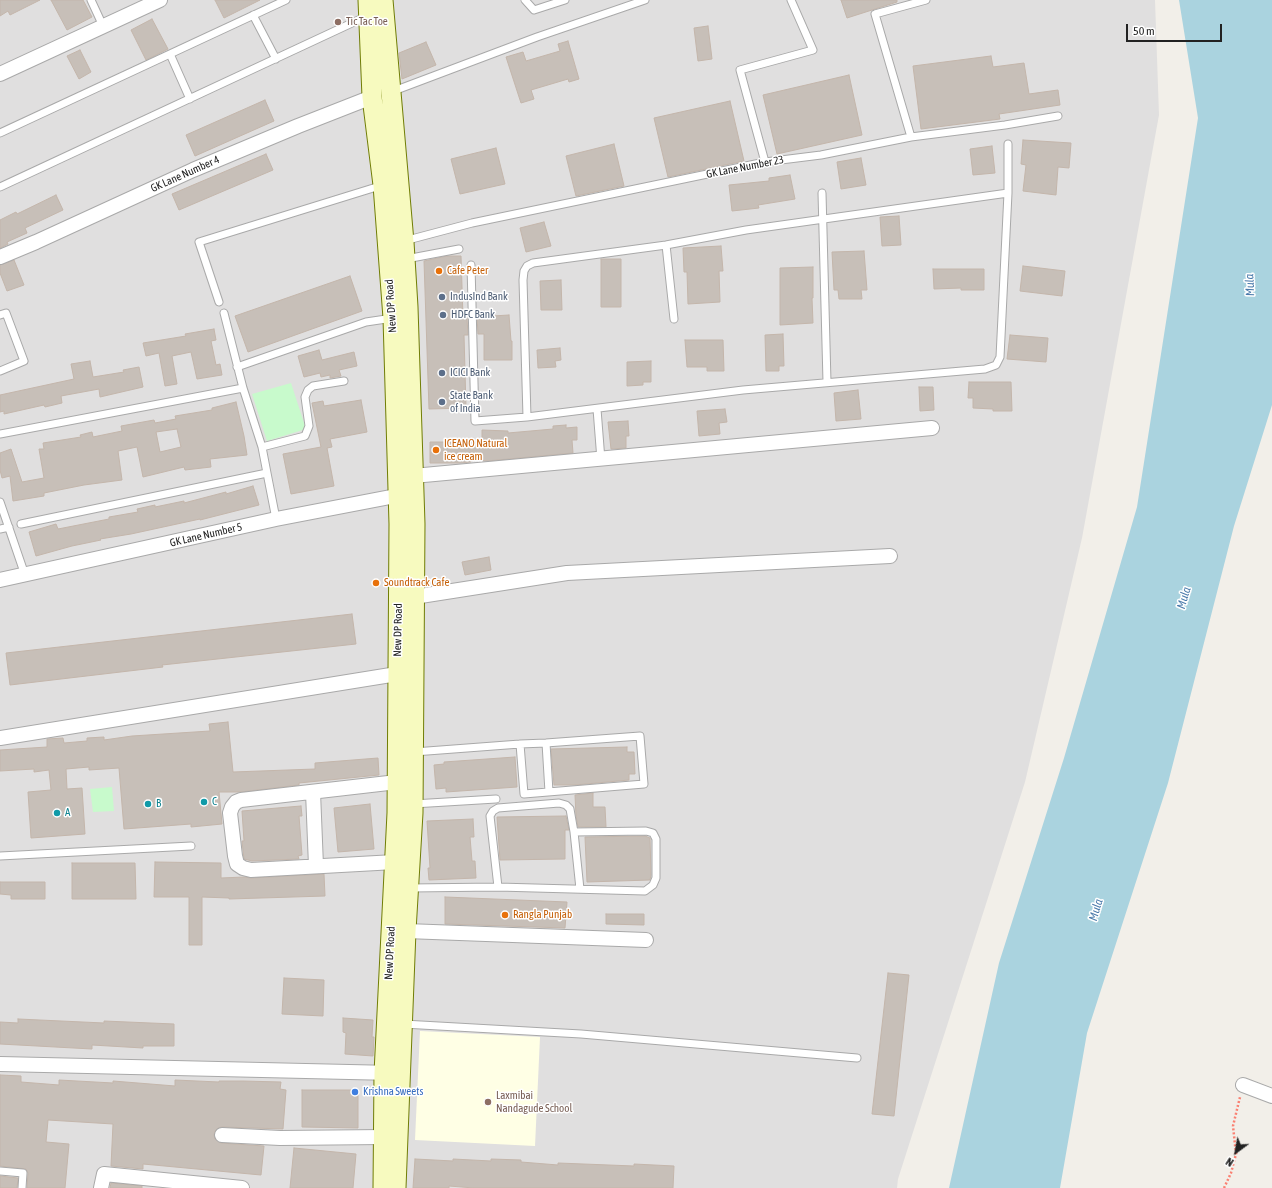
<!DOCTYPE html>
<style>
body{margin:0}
#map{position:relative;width:1272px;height:1188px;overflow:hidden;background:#f2efe9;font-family:"Asap Condensed",sans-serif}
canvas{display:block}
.north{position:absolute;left:1216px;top:1132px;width:40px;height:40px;-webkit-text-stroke:3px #fff;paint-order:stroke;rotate:212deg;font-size:11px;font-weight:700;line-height:16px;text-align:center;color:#222}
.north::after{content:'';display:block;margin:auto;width:14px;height:18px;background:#222;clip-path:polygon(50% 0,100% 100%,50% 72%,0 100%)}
.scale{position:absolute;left:1126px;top:24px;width:96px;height:18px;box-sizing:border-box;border:2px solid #222;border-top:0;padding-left:5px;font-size:12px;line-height:14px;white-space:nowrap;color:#222;-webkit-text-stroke:3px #fff;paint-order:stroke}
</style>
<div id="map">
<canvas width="1272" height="1188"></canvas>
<div class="north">N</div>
<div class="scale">50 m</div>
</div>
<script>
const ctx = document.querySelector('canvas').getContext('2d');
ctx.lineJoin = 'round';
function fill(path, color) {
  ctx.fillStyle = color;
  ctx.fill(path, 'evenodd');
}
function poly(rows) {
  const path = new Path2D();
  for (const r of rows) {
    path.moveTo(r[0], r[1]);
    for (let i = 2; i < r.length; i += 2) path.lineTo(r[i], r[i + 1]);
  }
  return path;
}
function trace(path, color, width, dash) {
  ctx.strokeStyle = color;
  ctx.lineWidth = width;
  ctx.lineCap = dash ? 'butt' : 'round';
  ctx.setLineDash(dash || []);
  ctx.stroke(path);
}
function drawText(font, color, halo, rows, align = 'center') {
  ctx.font = font + ' "Asap Condensed",sans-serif';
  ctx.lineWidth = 3;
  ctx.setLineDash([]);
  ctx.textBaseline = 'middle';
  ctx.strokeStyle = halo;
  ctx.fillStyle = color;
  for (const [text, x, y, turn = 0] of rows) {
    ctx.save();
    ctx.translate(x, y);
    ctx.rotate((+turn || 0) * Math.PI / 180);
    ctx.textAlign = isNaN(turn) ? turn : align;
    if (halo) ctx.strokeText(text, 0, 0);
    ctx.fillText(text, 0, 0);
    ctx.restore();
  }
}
fill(poly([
 [0,0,1155,0,1159,115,1082,538,1025,782,898,1179,897,1188,0,1188]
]), '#e0dfdf');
fill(poly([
 [420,1031,540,1037,535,1146,415,1140]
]), '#ffffe5');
fill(poly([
 [291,383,306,429,267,441,252,394],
 [112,787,114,811,93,812,90,789]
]), '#c8facc');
fill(poly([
 [1179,0,1272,0,1272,405,1234,526,1168,783,1087,1033,1060,1188,949,1188,999,963,1064,758,1137,507,1198,118]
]), '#aad3df');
const building = poly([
 [0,0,40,0,10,15,8,11,0,16,0,0],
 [51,0,83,0,92,17,67,30,51,0],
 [215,0,260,0,224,18,215,0],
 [841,0,897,0,897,2,847,18,841,0],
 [152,19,168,49,146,60,131,30,152,19],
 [708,26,712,59,698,61,694,28,708,26],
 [568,41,579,79,569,82,568,79,531,90,534,99,521,103,506,57,523,52,526,61,560,51,558,44,568,41],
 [426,42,436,65,402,79,399,53,426,42],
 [80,50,91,72,79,79,67,56,80,50],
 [991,56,993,67,1024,63,1029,94,1058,90,1060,105,999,114,1000,119,921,129,913,66,991,56],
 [849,75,862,135,777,154,763,95,849,75],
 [265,100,274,121,195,156,186,135,265,100],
 [730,101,744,161,668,177,654,118,730,101],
 [1023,140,1071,143,1069,168,1058,167,1056,195,1023,191,1026,165,1021,164,1023,140],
 [614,144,624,186,576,196,566,156,614,144],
 [992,146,995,173,973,175,970,149,992,146],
 [496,148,505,184,460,194,451,159,496,148],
 [266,154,273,170,179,210,172,194,266,154],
 [861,158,866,185,841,189,837,162,861,158],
 [790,175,795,199,758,205,759,208,732,211,729,185,769,181,769,178,790,175],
 [56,195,63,210,25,228,27,233,7,242,8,244,0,248,0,220,16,212,17,214,56,195],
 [899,216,901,245,882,246,880,217,899,216],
 [544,222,551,246,526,252,520,228,544,222],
 [721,246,723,271,719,271,720,302,688,304,687,272,684,272,683,248,721,246],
 [864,251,867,290,861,290,862,299,839,299,838,290,834,290,832,252,864,251],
 [447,256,461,256,463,318,467,318,468,335,464,335,466,408,429,409,424,261,447,256],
 [601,259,621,259,621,307,601,307,601,259],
 [14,260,24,285,7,291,0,273,0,265,14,260],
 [1023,266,1065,271,1062,296,1020,291,1023,266],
 [813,267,813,298,812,298,813,323,780,325,780,268,813,267],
 [933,269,984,269,984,290,961,290,961,288,934,289,933,269],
 [350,276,362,311,248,352,235,316,350,276],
 [561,280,562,310,541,310,540,281,561,280],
 [509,315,511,341,512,341,512,360,484,360,484,334,478,334,477,317,509,315],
 [214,329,216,340,211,341,216,365,220,364,222,375,197,379,191,352,172,356,177,384,165,386,159,353,146,356,143,343,186,336,185,334,214,329],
 [783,334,784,366,779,366,779,371,766,371,765,335,783,334],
 [1010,335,1048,338,1046,362,1007,359,1010,335],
 [685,340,723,340,724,371,707,371,707,367,687,367,685,340],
 [560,348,561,360,555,361,556,367,538,368,537,350,560,348],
 [319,350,322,360,354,352,357,366,339,370,341,376,330,378,330,375,321,377,320,373,304,377,298,356,319,350],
 [90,361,93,377,124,372,123,370,139,367,143,387,100,397,99,389,61,396,62,403,45,407,44,405,4,414,4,411,0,412,0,395,74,379,71,364,90,361],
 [651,361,651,382,643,382,643,385,627,386,627,362,651,361],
 [969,382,1011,382,1012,411,993,411,993,409,973,408,973,398,968,398,969,382],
 [919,387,933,387,934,410,920,411,919,387],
 [858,390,861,419,836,421,834,393,858,390],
 [361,400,367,432,330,439,332,447,327,448,334,486,291,494,283,454,321,447,312,403,323,401,324,406,361,400],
 [236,402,244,436,247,455,210,459,211,467,185,470,184,467,143,477,137,447,118,451,122,480,84,485,44,493,44,496,13,501,10,476,2,478,0,470,0,453,11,449,22,482,44,478,39,449,44,449,43,443,81,437,80,435,92,432,93,437,122,431,121,426,154,420,155,423,176,419,175,416,212,410,212,408,236,402],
 [177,429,181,447,160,452,156,432,177,429],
 [725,409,727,422,719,423,720,434,699,436,697,411,725,409],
 [628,421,629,436,626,436,626,448,611,449,608,422,628,421],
 [566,425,566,428,577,427,577,440,572,440,573,453,487,461,471,460,471,462,460,463,430,463,430,442,482,442,482,430,508,431,508,433,553,429,553,426,566,425],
 [253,486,259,505,200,520,200,519,131,534,100,539,101,540,72,546,36,556,29,532,56,524,58,529,109,519,109,517,138,512,137,509,155,505,155,507,184,501,184,503,226,492,226,494,253,486],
 [489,557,491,570,465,575,462,562,489,557],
 [352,614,356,644,162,665,163,667,10,685,6,653,352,614],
 [228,722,233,772,315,769,315,763,378,758,379,775,299,783,299,785,241,792,219,792,222,824,191,827,191,824,124,829,119,768,89,770,89,767,66,769,67,789,82,788,85,834,31,838,28,792,51,790,49,770,34,772,34,769,0,771,0,750,47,747,47,739,63,738,64,743,87,741,87,738,104,737,104,740,132,736,210,731,209,724,228,722],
 [627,747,627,752,634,752,635,774,629,774,629,780,575,785,554,785,551,749,627,747],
 [515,757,517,787,446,792,446,788,436,789,434,765,444,764,444,762,515,757],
 [593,793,593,807,605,807,606,827,578,827,576,816,575,795,593,793],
 [370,804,374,849,338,852,334,808,370,804],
 [301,806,302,816,299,816,302,855,298,856,299,859,252,861,244,859,242,841,244,841,242,811,301,806],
 [566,816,569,830,565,830,565,859,500,860,497,817,566,816],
 [473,819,474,837,470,837,472,861,475,861,476,878,429,880,428,868,430,868,427,821,473,819],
 [645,836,650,838,651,875,650,880,587,882,585,837,645,836],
 [155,862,221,863,221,878,244,877,251,878,324,874,325,896,229,899,229,898,202,897,202,945,189,945,189,897,154,897,155,862],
 [72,863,135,863,136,899,72,899,72,863],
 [0,882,45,882,45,899,11,899,11,895,0,894,0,882],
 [445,897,567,902,565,928,445,924,445,897],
 [606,914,644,914,644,925,606,924,606,914],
 [888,973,909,975,894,1116,872,1114,888,973],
 [284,978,324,980,323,1016,282,1014,284,978],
 [343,1018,373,1020,372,1037,374,1037,373,1056,345,1054,346,1033,343,1032,343,1018],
 [18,1019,104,1023,104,1021,174,1024,174,1046,143,1046,143,1048,92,1045,92,1049,0,1044,0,1022,18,1023,18,1019],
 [0,1075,21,1076,21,1082,59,1085,59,1080,113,1083,113,1081,175,1086,175,1080,219,1082,219,1081,243,1081,281,1082,280,1089,286,1090,283,1129,222,1127,218,1128,215,1131,214,1135,215,1139,221,1143,264,1146,261,1175,143,1164,143,1169,111,1166,113,1124,48,1120,46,1142,69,1144,65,1188,27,1188,28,1173,26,1169,0,1166,0,1075],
 [302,1090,358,1090,358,1128,302,1127,302,1090],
 [294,1148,356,1154,353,1188,290,1188,294,1148],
 [415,1159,453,1161,453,1159,491,1161,491,1159,521,1160,521,1162,558,1165,558,1163,634,1166,634,1164,674,1166,673,1188,474,1188,449,1186,449,1188,413,1188,415,1159],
 [0,1176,18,1178,17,1188,0,1188,0,1176],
 [111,1183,142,1186,142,1188,110,1188,111,1183]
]);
fill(building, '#c7bfb8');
trace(building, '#c4b6ab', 1);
const service = poly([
 [91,0,103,26],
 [525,0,534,10,565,0],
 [253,15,276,59],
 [170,54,190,99],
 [391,92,537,37,645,0],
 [0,133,286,0],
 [911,137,875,14,926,0],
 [765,162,740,70,813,50,791,0],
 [0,187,367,16],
 [822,193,827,382],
 [404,241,472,223,765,162,821,155,911,137,1005,125,1058,116],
 [666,245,674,319],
 [406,259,459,249],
 [471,265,475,421,527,417,743,390,985,369,996,365,1000,357,1008,193,1008,144],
 [219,302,199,242,383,185],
 [0,315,6,313,24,361,0,371],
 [237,367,366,322,393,318],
 [597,409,601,460],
 [527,417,523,280,524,271,527,266,533,263,666,245,746,230,1008,193],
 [0,434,243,388],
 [262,447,305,436,309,426,305,397,308,390,313,386,344,381],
 [267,473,276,519],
 [0,502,25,575],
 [21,524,267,473,262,447,243,388,224,313],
 [0,529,9,527],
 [546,743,549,792],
 [414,752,520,744,546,743,640,736,644,784,524,794,520,744],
 [413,804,496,799],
 [574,832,580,889],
 [0,856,191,846],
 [410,888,498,887,645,891,653,885,656,878,656,839,653,833,646,831,574,832,570,809,566,805,559,803,498,808,493,811,490,816,498,887],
 [403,1024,581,1034,857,1058],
 [0,1171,23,1173,22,1188]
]);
const minor = poly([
 [0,74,160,0],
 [0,257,36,242,193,170,298,126,372,97],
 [413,476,932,428],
 [0,580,276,519,406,494],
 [414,597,567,573,890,556],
 [0,738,397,674],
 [313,792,316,866],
 [395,862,251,870,243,868,237,864,235,856,230,813,232,807,236,802,241,800,397,782],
 [406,931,646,940],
 [0,1064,393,1073],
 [1243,1085,1272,1096],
 [222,1135,280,1138,384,1137],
 [101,1188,104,1174,242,1188]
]);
const secondary = poly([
 [368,0,372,97,383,185,393,318,399,524,397,813,384,1073,383,1188],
 [383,0,404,242,408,307,415,524,413,813,406,931,396,1188]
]);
trace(service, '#a9a9a9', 9);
trace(minor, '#a9a9a9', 16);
trace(secondary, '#707d05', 21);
trace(poly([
 [1224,1188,1231,1173,1236,1154,1233,1126,1240,1097]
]), '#fa8072', 2.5, [2, 2]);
trace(service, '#fff', 7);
trace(minor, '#fff', 14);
trace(secondary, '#f7fabf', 19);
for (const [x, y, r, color] of [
 [338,22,4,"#8d6e63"],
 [439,271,4,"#e8710a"],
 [442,297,4,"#5c6f8a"],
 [443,315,4,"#5c6f8a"],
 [442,373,4,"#5c6f8a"],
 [442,402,4,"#5c6f8a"],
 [436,450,4,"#e8710a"],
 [376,583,4,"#e8710a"],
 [204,802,4,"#0f9aa8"],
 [148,804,4,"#0f9aa8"],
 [57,813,4,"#0f9aa8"],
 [505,915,4,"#e8710a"],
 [355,1092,4,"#3f7fe0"],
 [488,1102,4,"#8d6e63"]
]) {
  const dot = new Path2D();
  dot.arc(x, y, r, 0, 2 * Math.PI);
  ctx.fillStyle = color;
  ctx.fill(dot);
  trace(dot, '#fff', 1.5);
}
drawText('11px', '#785e54', '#fff', [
 ["Tic Tac Toe",346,22],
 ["Laxmibai",496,1096],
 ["Nandagude School",496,1109]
], 'left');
drawText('11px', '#222', '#fff', [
 ["GK Lane Number 23",745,167,-11],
 ["GK Lane Number 4",185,174,-24],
 ["New DP Road",391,306,-94],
 ["GK Lane Number 5",206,535,-13],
 ["New DP Road",398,630,-89],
 ["New DP Road",390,953,-87]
]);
drawText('11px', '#c56008', '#fff', [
 ["Cafe Peter",447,271],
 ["ICEANO Natural",444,444],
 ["ice cream",444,457],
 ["Soundtrack Cafe",384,583],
 ["Rangla Punjab",513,915]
], 'left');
drawText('11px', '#4e5e75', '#fff', [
 ["IndusInd Bank",450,297],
 ["HDFC Bank",451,315],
 ["ICICI Bank",450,373],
 ["State Bank",450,396],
 ["of India",450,409]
], 'left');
drawText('11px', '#0d838f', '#fff', [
 ["C",212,802],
 ["B",156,804],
 ["A",65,813]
], 'left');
drawText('11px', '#366cbe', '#fff', [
 ["Krishna Sweets",363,1092]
], 'left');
drawText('italic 12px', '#4a7aab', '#fff', [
 ["Mula",1250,285,-93],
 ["Mula",1184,598,-74],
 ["Mula",1096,910,-74]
]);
</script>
